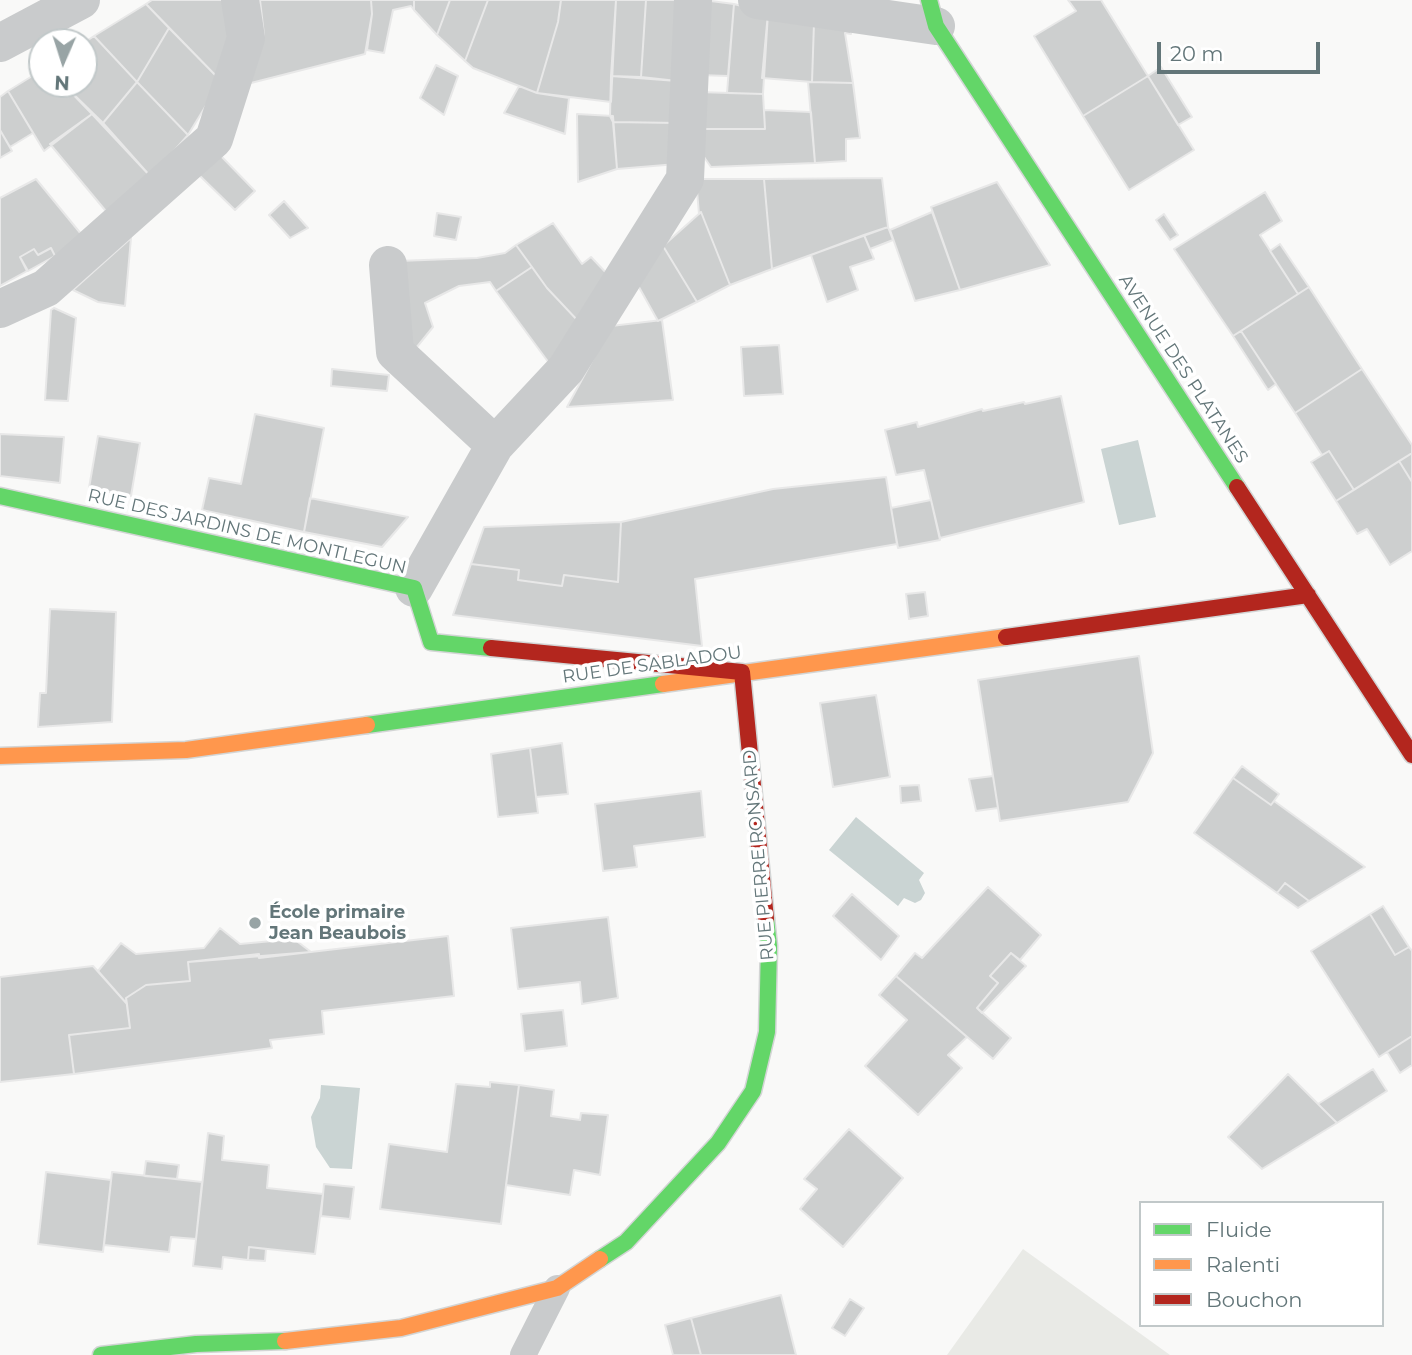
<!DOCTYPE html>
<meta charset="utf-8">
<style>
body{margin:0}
#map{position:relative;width:1412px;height:1355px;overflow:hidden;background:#f9f9f8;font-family:Montserrat,sans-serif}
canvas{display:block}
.legend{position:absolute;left:1139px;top:1201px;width:245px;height:126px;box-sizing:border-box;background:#fff;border:2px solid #c1c8c9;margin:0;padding:9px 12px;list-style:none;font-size:21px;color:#637679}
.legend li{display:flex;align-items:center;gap:14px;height:35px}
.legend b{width:35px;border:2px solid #c1c8c9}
.north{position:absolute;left:28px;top:28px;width:70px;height:70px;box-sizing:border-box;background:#fff;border:2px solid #c1c8c9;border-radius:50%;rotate:183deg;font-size:19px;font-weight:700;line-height:28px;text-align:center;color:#637679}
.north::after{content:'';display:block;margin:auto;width:24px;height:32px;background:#98a4a5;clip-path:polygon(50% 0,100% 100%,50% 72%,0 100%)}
.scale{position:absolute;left:1157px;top:42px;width:163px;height:32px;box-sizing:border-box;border:4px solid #637679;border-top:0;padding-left:9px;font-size:21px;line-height:24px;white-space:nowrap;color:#637679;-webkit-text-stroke:5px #fff;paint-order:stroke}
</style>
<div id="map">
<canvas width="1412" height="1355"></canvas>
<ul class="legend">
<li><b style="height:9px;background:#63d668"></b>Fluide</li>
<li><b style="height:9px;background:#ff974d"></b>Ralenti</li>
<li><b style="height:9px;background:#b3261e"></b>Bouchon</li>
</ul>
<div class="north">N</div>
<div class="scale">20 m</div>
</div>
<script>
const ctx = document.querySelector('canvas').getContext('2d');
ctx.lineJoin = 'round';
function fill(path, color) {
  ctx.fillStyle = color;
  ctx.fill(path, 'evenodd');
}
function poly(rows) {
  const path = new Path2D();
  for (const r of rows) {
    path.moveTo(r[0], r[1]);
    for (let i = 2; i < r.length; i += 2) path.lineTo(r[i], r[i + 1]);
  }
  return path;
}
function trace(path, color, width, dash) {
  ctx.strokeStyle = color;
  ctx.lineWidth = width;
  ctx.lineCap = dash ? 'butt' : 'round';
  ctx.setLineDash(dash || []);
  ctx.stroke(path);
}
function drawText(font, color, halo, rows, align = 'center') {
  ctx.font = font + ' Montserrat,sans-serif';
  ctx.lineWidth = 7;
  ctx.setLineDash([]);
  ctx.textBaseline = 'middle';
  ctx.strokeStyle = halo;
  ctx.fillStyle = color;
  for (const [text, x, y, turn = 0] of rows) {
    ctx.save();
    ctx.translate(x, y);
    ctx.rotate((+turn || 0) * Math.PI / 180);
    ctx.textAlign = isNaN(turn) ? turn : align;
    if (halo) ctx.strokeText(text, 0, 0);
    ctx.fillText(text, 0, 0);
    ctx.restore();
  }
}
fill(poly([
 [1023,1249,1170,1355,947,1355]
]), '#e9eae6');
fill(poly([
 [1138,440,1156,517,1119,525,1101,449],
 [856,817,924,873,919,880,925,893,921,900,915,903,904,898,898,906,829,850],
 [321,1085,360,1088,352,1169,330,1168,316,1147,311,1117,320,1098]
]), '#cad4d3');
const building = poly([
 [152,0,226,0,230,39,221,81,146,4,152,0],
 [260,0,371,0,372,14,365,54,247,84,264,35,260,0],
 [371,0,414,0,414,10,411,6,393,10,384,53,367,50,372,14,371,0],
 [414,0,450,0,437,35,414,10,414,0],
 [450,0,488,0,465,61,437,35,450,0],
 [488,0,561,0,558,22,537,93,473,68,465,61,488,0],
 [561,0,616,0,611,102,537,93,558,22,561,0],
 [616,0,646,0,641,77,611,76,616,0],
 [646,0,682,0,677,81,641,77,646,0],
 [703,0,734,4,728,76,698,75,703,0],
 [1068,0,1101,0,1148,76,1083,116,1034,36,1076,11,1068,0],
 [146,4,169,28,137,82,94,36,146,4],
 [734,4,768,13,763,94,727,93,734,4],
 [768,13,814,23,812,82,762,78,768,13],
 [814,23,852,24,851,34,845,33,853,83,812,82,814,23],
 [169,28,221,81,188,135,137,82,169,28],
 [94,36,137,82,103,123,63,84,84,84,84,43,94,36],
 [436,65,458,76,444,115,420,98,436,65],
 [1161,67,1192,117,1178,125,1148,76,1161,67],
 [42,70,42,84,63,84,92,114,44,151,8,91,42,70],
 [611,76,677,81,677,123,613,122,610,116,611,76],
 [1148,76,1194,150,1129,190,1083,116,1148,76],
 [137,82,188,135,151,177,103,123,137,82],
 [808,82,853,83,860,138,846,139,846,161,815,163,808,82],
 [519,86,537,93,569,98,565,134,504,113,519,86],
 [8,91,33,133,10,147,0,130,0,97,8,91],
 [698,92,763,94,765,129,698,129,698,92],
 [764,110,811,112,815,163,711,167,697,147,698,129,765,129,764,110],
 [92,114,151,177,110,216,50,144,92,114],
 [577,114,613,116,617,169,578,182,577,114],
 [613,122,677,123,677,164,617,169,613,122],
 [0,130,12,151,0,158,0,130],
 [219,154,255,191,235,210,198,174,219,154],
 [882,178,888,227,772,269,764,179,882,178],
 [36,179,86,240,55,256,51,248,38,255,34,249,20,257,27,271,0,286,0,198,36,179],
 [696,179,764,179,772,269,730,285,701,212,699,214,696,179],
 [997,182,1050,265,960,290,931,207,997,182],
 [1265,192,1282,221,1260,235,1298,294,1233,336,1174,249,1265,192],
 [284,201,308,228,290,238,269,215,284,201],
 [701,212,730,285,697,302,663,246,701,212],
 [932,212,960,290,915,301,890,230,932,212],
 [437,213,461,217,456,240,434,236,437,213],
 [1164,214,1178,235,1170,240,1156,220,1164,214],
 [553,223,582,264,591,257,612,279,579,322,547,288,516,245,553,223],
 [888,227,893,240,870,249,864,235,888,227],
 [864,235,874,259,850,267,858,290,827,302,811,255,864,235],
 [131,238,125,306,98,302,73,290,131,238],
 [1280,244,1309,287,1298,294,1270,251,1280,244],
 [516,245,532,267,496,291,490,282,459,286,425,303,433,327,412,353,398,261,477,258,505,253,516,245],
 [663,246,697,302,658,321,635,280,663,246],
 [51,248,55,256,28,271,20,257,34,249,38,255,51,248],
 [532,267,547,288,579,322,549,363,496,291,532,267],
 [1309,287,1362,369,1295,413,1241,331,1309,287],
 [54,308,76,318,68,401,45,400,51,310,54,308],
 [662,320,673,400,567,407,611,326,662,320],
 [1241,331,1276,384,1268,390,1233,336,1241,331],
 [779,345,783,394,744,396,741,347,779,345],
 [332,369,389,375,387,391,331,386,332,369],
 [1362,369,1412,445,1412,453,1354,490,1329,451,1322,455,1295,413,1362,369],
 [1061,396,1084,502,940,538,924,470,896,475,885,430,917,422,918,427,982,409,983,411,1024,402,1025,404,1061,396],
 [255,414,324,428,304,532,202,510,209,478,241,484,255,414],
 [0,434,64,437,60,483,0,476,0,434],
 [98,436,140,443,131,496,89,488,98,436],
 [1329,451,1354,490,1336,501,1311,462,1329,451],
 [1412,453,1412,482,1399,461,1412,453],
 [1399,461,1412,482,1412,551,1390,565,1367,529,1357,534,1336,501,1399,461],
 [886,477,897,544,695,579,702,646,453,615,471,564,519,570,518,580,562,586,564,575,618,582,621,522,773,489,886,477],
 [310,498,408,517,382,547,304,532,310,498],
 [931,500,940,540,898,548,891,508,931,500],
 [621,522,618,582,564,575,562,586,518,580,519,570,471,564,484,527,621,522],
 [925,592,928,616,909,619,906,594,925,592],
 [50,609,116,612,112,722,38,727,40,693,46,693,50,609],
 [1139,656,1153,753,1128,802,1000,821,978,680,1139,656],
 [876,695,890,777,833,787,820,703,876,695],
 [562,743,568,794,536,797,530,748,562,743],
 [530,748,538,813,498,817,491,754,530,748],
 [1242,766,1279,794,1271,805,1233,778,1242,766],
 [993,776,998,808,976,811,969,779,993,776],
 [1233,778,1271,805,1274,801,1365,867,1309,901,1285,883,1277,893,1194,833,1233,778],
 [919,785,921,801,901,803,900,786,919,785],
 [701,791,705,837,634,846,637,867,603,871,595,804,701,791],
 [1285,883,1309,901,1298,908,1277,893,1285,883],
 [988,887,1041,935,1020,960,1011,953,990,976,998,983,977,1008,1011,1038,993,1059,896,976,915,953,922,958,988,887],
 [852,894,899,936,881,960,833,916,852,894],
 [1383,906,1409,947,1395,955,1370,914,1383,906],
 [1370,914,1395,955,1409,947,1412,951,1412,1036,1379,1057,1311,951,1370,914],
 [608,917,618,998,582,1004,580,982,518,989,511,928,608,917],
 [220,928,240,944,294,939,311,952,188,962,190,981,146,985,126,998,127,1004,98,971,121,943,136,954,204,948,220,928],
 [448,936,454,996,322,1011,324,1034,270,1040,272,1048,74,1074,69,1035,130,1028,126,998,146,985,190,981,188,962,259,954,259,958,448,936],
 [1011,953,1026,966,982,1013,977,1008,998,983,990,976,1011,953],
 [93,966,127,1004,130,1028,69,1035,74,1074,0,1082,0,977,93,966],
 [896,976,967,1037,948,1055,962,1068,918,1115,865,1066,907,1020,879,995,896,976],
 [563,1010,567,1046,525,1051,521,1014,563,1010],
 [1412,1036,1412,1065,1400,1073,1387,1052,1412,1036],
 [1373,1069,1387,1091,1337,1123,1318,1104,1373,1069],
 [1288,1074,1337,1123,1262,1169,1228,1137,1288,1074],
 [490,1082,519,1085,501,1224,380,1209,389,1144,447,1152,456,1084,490,1087,490,1082],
 [519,1085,554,1090,551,1116,580,1120,581,1113,608,1115,600,1175,574,1170,570,1195,506,1185,519,1085],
 [849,1129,903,1178,843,1247,800,1209,817,1189,804,1179,849,1129],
 [208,1133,224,1136,222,1160,269,1165,267,1188,323,1194,315,1254,249,1247,248,1260,223,1257,222,1269,193,1266,208,1133],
 [146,1161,179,1165,177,1179,144,1176,146,1161],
 [46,1172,111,1180,103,1252,38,1244,46,1172],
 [112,1172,202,1182,196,1239,171,1237,169,1252,104,1245,112,1172],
 [324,1184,354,1187,350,1219,321,1216,324,1184],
 [249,1247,266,1249,265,1261,248,1260,249,1247],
 [781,1295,796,1355,701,1355,691,1318,781,1295],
 [850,1299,864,1308,845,1336,832,1328,850,1299],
 [691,1318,701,1355,673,1355,665,1325,691,1318]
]);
fill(building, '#cdcfcf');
trace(building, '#e8e8e8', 2);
const fast = poly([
 [929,0,936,26,1237,487],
 [0,496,414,588,431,642,491,648],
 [367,725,663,684],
 [600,1259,626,1242,718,1143,753,1091,767,1032,769,946,766,919],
 [101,1355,196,1344,285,1341]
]);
const slow = poly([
 [663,684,1006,637],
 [0,756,186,750,367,725],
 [285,1341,401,1328,557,1288,600,1259]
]);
const jam = poly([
 [1237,487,1412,755],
 [1006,637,1308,595],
 [491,648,742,672,766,919]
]);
trace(fast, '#d3d5d5', 19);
trace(slow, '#d3d5d5', 19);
trace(jam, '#d3d5d5', 19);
trace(poly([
 [523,1355,557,1288]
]), '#c9cbcc', 26);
trace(poly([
 [757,0,936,26],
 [0,43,81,0],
 [388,265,395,352,495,445],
 [0,309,46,288,214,139,246,38,240,0],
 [414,588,495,445,566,369,685,179,693,0]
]), '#c9cbcc', 38);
trace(fast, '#63d668', 16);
trace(slow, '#ff974d', 16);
trace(jam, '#b3261e', 16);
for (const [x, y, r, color] of [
 [255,923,7,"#98a4a5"]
]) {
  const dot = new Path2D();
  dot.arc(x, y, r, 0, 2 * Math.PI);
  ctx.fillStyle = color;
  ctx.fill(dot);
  trace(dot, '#fff', 2.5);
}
drawText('18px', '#637679', '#fff', [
 ["AVENUE DES PLATANES",1183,369,57],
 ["RUE DES JARDINS DE MONTLEGUN",247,532,13],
 ["RUE DE SABLADOU",652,665,-8],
 ["RUE PIERRE RONSARD",759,855,-95]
]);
drawText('bold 18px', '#637679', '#fff', [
 ["École primaire",269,913],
 ["Jean Beaubois",269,934]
], 'left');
</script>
